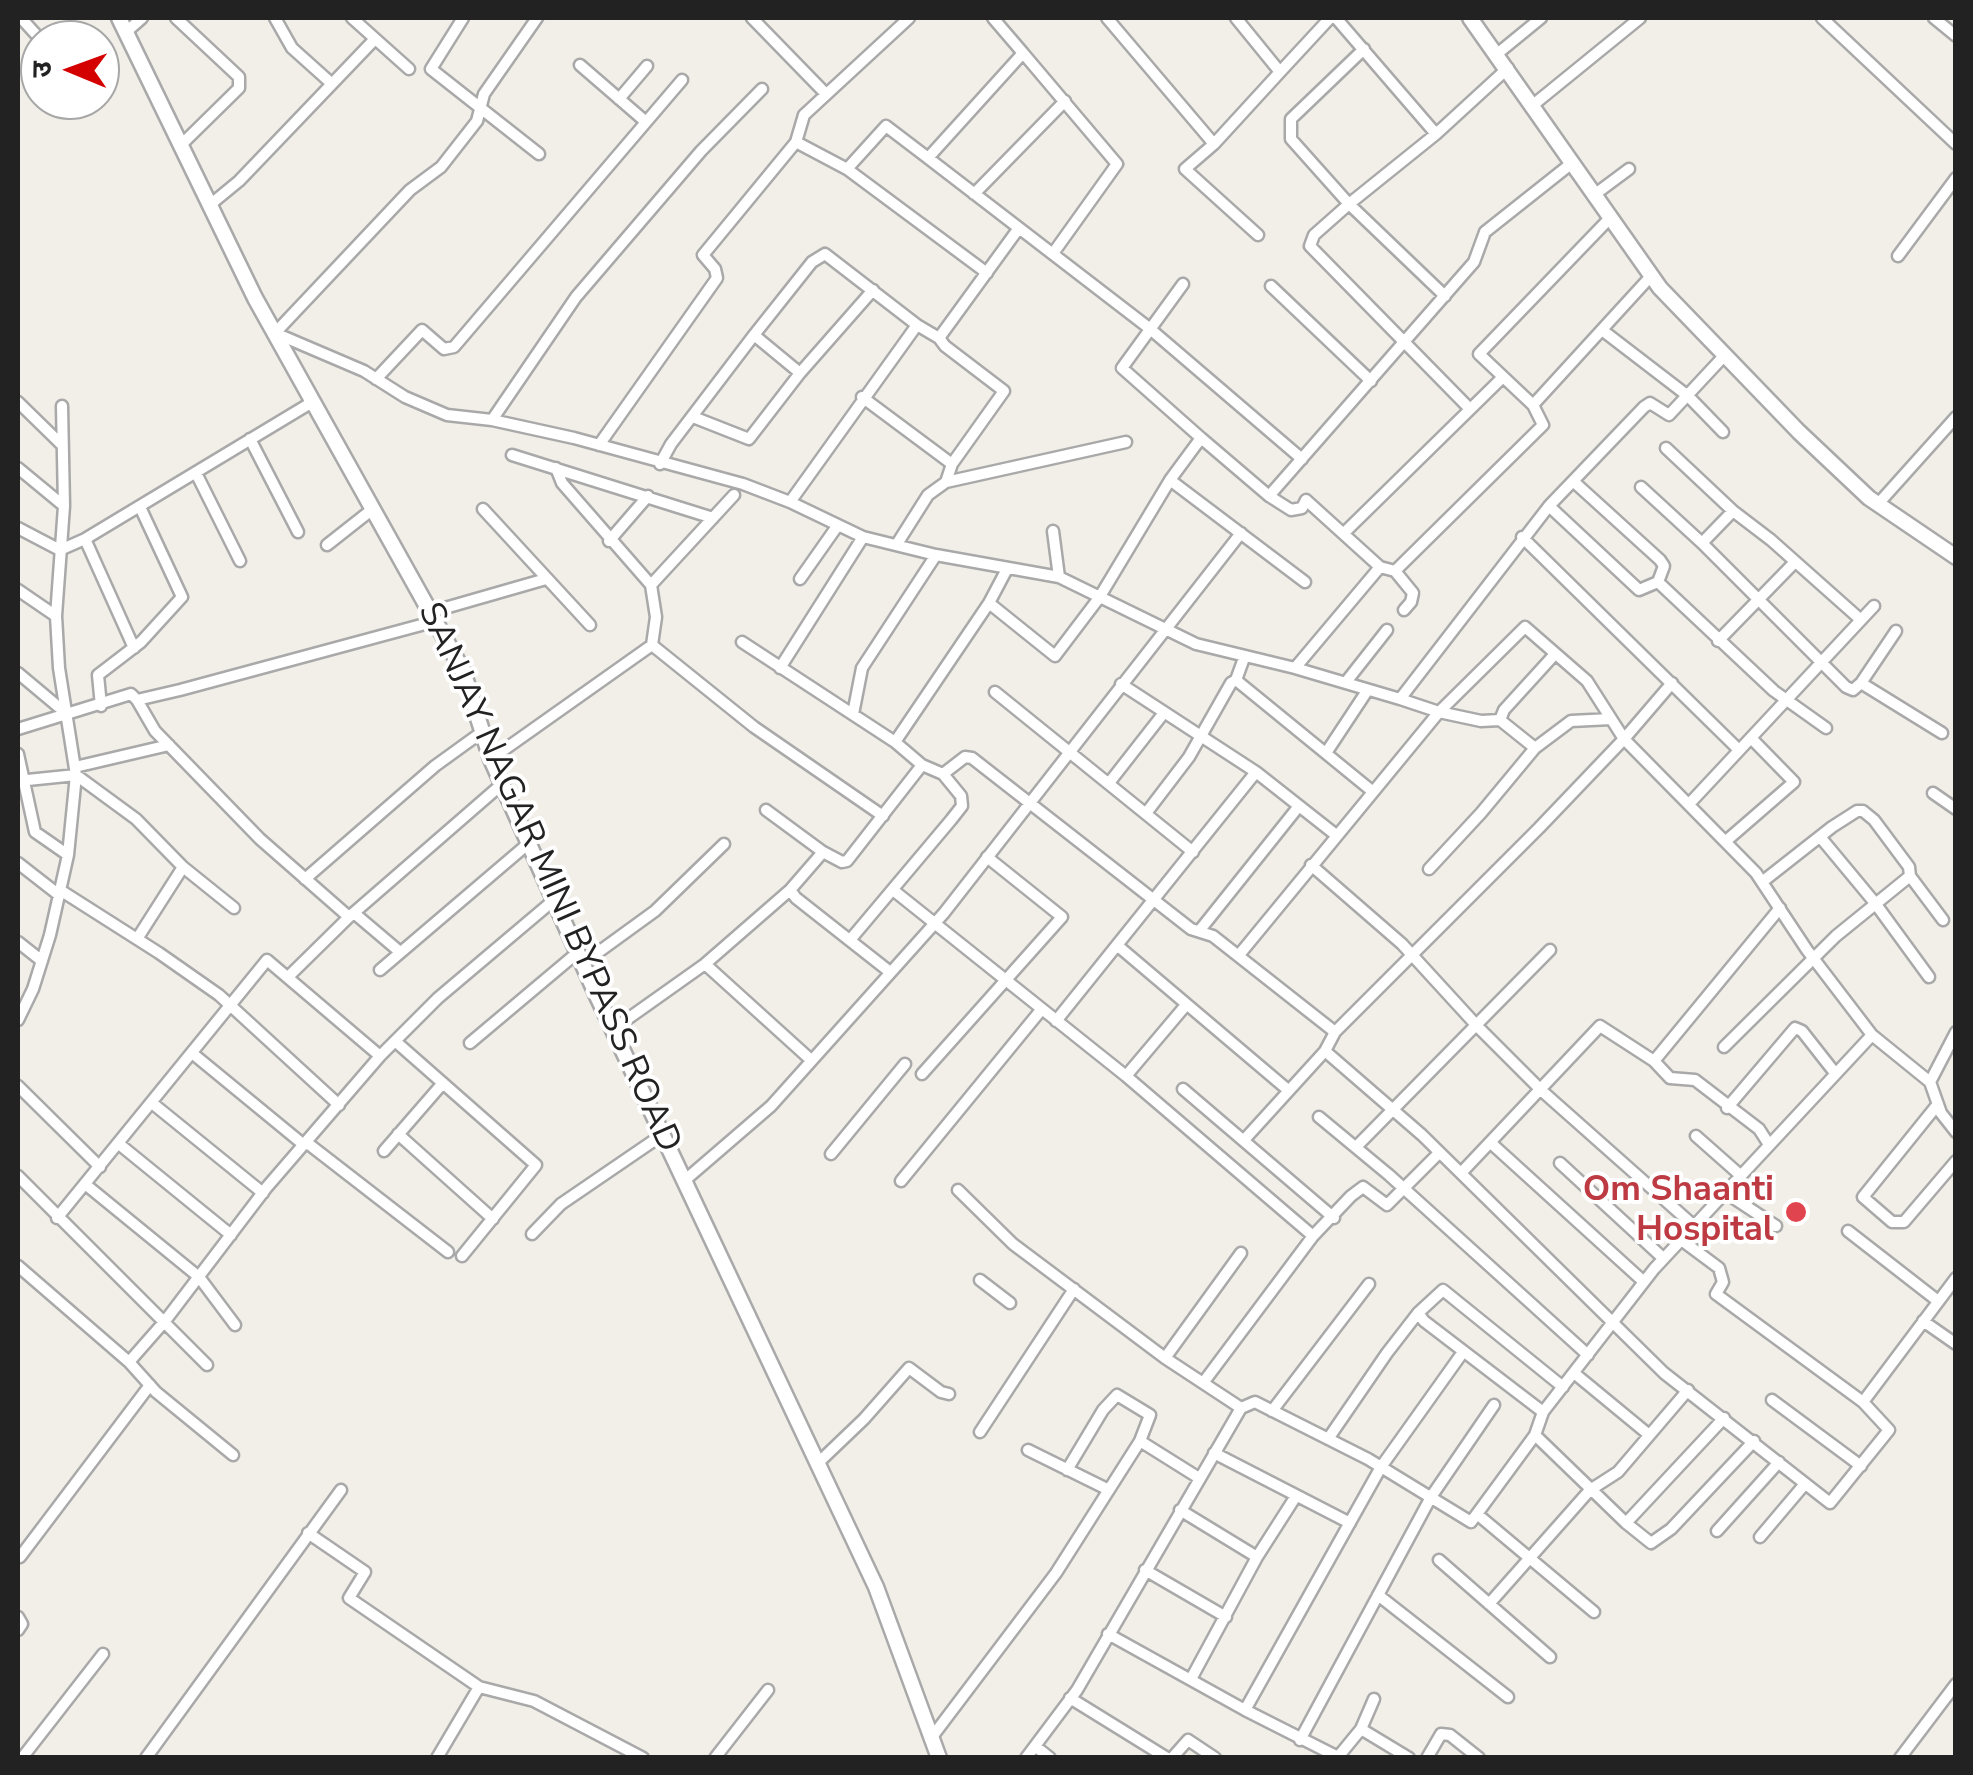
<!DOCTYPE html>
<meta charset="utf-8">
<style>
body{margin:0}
#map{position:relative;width:1973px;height:1775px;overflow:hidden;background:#f2efe9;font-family:"Nunito Sans","Noto Sans Devanagari",sans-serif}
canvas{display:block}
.frame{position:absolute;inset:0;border:20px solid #222;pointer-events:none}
.north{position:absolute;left:20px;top:20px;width:100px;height:100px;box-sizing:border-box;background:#fff;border:2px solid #a7a7a7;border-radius:50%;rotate:271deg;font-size:28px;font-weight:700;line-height:40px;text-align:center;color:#222}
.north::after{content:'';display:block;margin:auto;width:35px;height:45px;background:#d40000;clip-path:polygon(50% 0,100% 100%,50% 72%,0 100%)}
</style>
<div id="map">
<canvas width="1973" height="1775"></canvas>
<div class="frame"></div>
<div class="north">उ</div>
</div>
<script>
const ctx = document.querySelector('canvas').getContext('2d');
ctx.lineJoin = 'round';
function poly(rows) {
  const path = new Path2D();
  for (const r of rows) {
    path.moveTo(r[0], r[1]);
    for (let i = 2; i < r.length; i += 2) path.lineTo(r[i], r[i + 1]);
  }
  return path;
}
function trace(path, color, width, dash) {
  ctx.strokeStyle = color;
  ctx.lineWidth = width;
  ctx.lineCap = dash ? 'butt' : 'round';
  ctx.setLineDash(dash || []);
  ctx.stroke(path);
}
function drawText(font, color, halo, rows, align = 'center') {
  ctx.font = font + ' "Nunito Sans",sans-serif';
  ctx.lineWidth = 8;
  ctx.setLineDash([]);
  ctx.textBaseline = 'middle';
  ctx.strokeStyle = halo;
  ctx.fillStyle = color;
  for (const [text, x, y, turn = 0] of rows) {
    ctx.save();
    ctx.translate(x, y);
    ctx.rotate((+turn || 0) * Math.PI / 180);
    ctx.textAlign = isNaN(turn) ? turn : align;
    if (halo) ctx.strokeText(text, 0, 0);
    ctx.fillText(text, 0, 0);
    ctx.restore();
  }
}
const minor = poly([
 [21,18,41,40],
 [176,18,239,77,239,88,182,144],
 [275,18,292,48,331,83],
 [352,18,409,69],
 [463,18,431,69,539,154],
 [537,18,484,94,477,121,441,167,410,190,275,333,364,371,405,397,447,415,492,420,574,438,743,484,790,502,863,537,936,555,1059,577,1196,644,1295,668,1400,699],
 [752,18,826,94],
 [1107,18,1214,144],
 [1236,18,1280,72,1214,144,1185,169,1258,235],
 [1336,18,1436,134],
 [1822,18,1956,144],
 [1934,18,1956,36],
 [126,32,142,18],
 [1364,49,1291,119,1291,139,1349,204,1445,296],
 [1023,53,1117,164,1054,252],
 [1497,54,1541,18],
 [580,65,646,122],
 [1280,72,1330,18],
 [619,99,647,66],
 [1533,105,1640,18],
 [796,142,847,169,987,273],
 [928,158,1149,328,1302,459],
 [847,169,886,126,928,158,1023,53,993,18],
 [974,194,1065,101],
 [1594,195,1629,169],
 [211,204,239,181,374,40],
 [1898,256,1956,178],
 [1183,284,1122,368,1201,438],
 [1271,286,1371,381],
 [1602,330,1688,396,1723,432],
 [754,335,800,373],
 [939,338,1019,228],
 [376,379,422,330,444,349,454,347,682,80],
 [862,397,952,464],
 [18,402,62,445],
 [1533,405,1651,276],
 [1469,408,1310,246,1314,235,1349,204,1436,134,1508,68],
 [693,417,749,439,800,373,873,290],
 [492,420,576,297,701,151,762,89],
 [250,439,298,532],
 [599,445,717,278,715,269,703,255,796,142,804,115,909,18],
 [1666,448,1733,511,1771,540,1861,620],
 [512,455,713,518],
 [660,464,671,444,754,335,812,262,825,254,917,325,939,338,945,346,1004,391,952,464,946,482],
 [18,468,64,506],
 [556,468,562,483,651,585,656,617,652,645,754,727,883,816],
 [196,473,240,561],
 [1170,480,1305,582],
 [1641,487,1702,543,1846,687,1853,690,1861,683,1896,631],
 [1269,496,1474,262,1485,232,1572,163],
 [790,502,917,325],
 [1878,504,1956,417],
 [1549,506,1639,590,1658,582,1664,566,1660,560,1573,481],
 [483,509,590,625],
 [18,528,60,550],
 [1053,531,1059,577],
 [1345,532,1502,378],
 [1522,537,1739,750],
 [85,539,134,648],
 [609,541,648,496],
 [1702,543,1733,511],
 [897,544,928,495,946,482,1126,442],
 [327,545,374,508],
 [60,550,85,539,314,401],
 [1395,571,1543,425,1533,405,1479,354,1610,218],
 [800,579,838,525],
 [1658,582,1774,691,1826,728],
 [651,585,734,495],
 [18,590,56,616],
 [989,603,1055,656,1099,598,1170,480,1201,438,1269,496,1291,510,1302,508,1306,500,1380,567,1395,571,1413,593,1411,602,1404,610],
 [431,612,546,579],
 [1718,641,1795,562],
 [742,642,895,742,922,765,943,774,961,796,962,806,951,820,850,940],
 [780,668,863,537],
 [1295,668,1380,567],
 [18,673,67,714],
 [1236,680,1372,791],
 [1346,682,1387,630],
 [1861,683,1942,733],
 [1121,684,1256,772,1336,835],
 [995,692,1193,852],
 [137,700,155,731,260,839,349,917],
 [101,706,98,675,141,642,182,597,140,507],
 [853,714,862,668,936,555],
 [1500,720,1504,710,1555,654],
 [18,729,131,694,137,700,180,690,436,621],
 [895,742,989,603,1007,569],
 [1535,748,1500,720,1481,721,1439,712,1400,699,1549,506,1644,407,1650,403,1669,415,1724,356],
 [1326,753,1367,691],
 [18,754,35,832,68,855],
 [491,759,652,645],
 [75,767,169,745],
 [943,774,965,757,972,758,1191,929,1213,936,1335,1032],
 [18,781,76,775,136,819,183,867,234,908],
 [1109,783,1163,714],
 [1933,793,1956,809],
 [1690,803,1874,606],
 [766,810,823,852,842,862,847,861,922,765],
 [1147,812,1189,757,1231,683,1236,680,1244,658],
 [1821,838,1875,903,1929,977],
 [1726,841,1794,782,1751,738],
 [18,863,59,895],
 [1311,865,1402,944,1478,1027,1542,1091,1693,1225],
 [1429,869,1481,813,1535,748,1571,721,1611,719],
 [305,879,435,766,482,732],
 [1762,882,1832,827,1857,811,1863,811,1874,820,1909,867,1910,876,1943,920],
 [60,890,159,953,219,995,339,1105],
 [790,890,796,898,890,972],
 [893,890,1126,1076,1313,1236],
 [354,913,400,952],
 [1200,930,1299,806],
 [137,939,183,867],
 [18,942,42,961],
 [1118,946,1288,1090],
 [1239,955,1439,712,1525,627,1587,681,1624,739,1756,873,1807,950,1872,1035,1930,1082,1941,1113,1956,1132],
 [582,964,655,911,724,844],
 [705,964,811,1060],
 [380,970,529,843],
 [288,977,349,917,502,784],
 [18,1020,33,989,50,935,68,855,76,775,59,668,56,616,64,506,62,406],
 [1056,1021,1256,772],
 [612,1030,705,964,790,890,823,852],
 [395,1041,536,1165,462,1256],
 [470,1043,577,953],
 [1724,1047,1836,936,1910,876],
 [1325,1051,1422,1135,1664,1373,1830,1503,1889,1430,1863,1402,1716,1294,1723,1282,1719,1268,1680,1239],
 [192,1053,304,1145],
 [1654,1061,1780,908],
 [922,1074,1062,917,987,857],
 [1126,1076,1186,1005],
 [1930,1082,1956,1032],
 [18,1086,100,1167],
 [1183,1089,1334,1218],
 [152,1103,263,1193],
 [1938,1104,1863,1197,1892,1222,1904,1222,1956,1161],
 [1727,1108,1795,1028,1802,1031,1835,1073],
 [1319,1117,1389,1175,1588,1355],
 [398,1134,493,1219],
 [1696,1136,1739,1174],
 [1244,1140,1325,1051,1335,1032,1539,828,1624,739,1672,683],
 [306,1142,448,1252],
 [119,1144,231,1235],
 [1492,1144,1644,1282],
 [1356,1147,1550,950],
 [384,1151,443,1083],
 [831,1154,905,1064],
 [1560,1163,1663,1258],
 [1461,1173,1600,1026,1654,1061,1670,1078,1695,1080,1759,1129,1768,1143],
 [18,1176,207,1365],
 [684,1181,771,1106,944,913,1241,533],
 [901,1181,1041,1010],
 [85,1184,199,1277,235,1325],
 [958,1190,1013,1244,1165,1358,1241,1408],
 [1723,1191,1776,1226],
 [57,1218,267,960,380,1056],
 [1848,1231,1938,1301],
 [532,1234,561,1204,662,1135],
 [18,1266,129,1362,156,1392,233,1455],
 [980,1280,1010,1303],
 [1418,1313,1424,1321,1543,1412],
 [1923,1321,1956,1344],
 [1165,1358,1241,1253],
 [129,1362,165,1321,267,1187,380,1056,438,998,554,900],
 [1574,1373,1648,1434],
 [1203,1383,1313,1236,1351,1196,1363,1187,1387,1205,1438,1154],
 [1772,1400,1861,1466],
 [1863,1402,1956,1278],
 [1272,1411,1369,1284],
 [980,1432,1074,1289],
 [1535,1435,1626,1523,1651,1543,1671,1529,1754,1441],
 [1328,1439,1387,1353,1418,1313,1443,1290,1563,1387],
 [1140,1441,1199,1478],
 [1028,1450,1109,1490],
 [1214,1453,1350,1523],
 [818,1463,864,1419,909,1368,941,1392,949,1394],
 [1180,1510,1257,1557],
 [1477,1514,1594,1612],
 [1626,1523,1724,1418],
 [1717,1531,1779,1462],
 [308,1533,365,1572,349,1598,479,1687,534,1701,643,1758],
 [1760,1537,1804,1485],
 [20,1557,150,1385],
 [1439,1560,1550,1657],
 [1145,1570,1226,1617],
 [1378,1595,1508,1697],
 [1489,1604,1590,1490,1618,1472,1688,1390],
 [18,1617,22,1624,18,1630],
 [1108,1634,1245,1710,1381,1467,1463,1352],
 [1191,1679,1257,1557,1296,1496],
 [1070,1698,1167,1758],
 [1245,1710,1338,1757,1361,1729,1374,1699],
 [1361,1729,1409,1758],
 [932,1737,1056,1573,1140,1441,1150,1415,1117,1395,1103,1410,1067,1470],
 [1300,1740,1431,1497,1494,1405],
 [1035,1746,1050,1758],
 [22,1758,103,1654],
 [146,1758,341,1490],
 [437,1758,479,1687],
 [715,1758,768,1690],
 [1026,1758,1077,1690,1241,1408,1255,1402,1368,1459,1471,1522,1535,1435,1543,1412,1654,1269,1872,1035],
 [1172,1758,1188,1740,1215,1758],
 [1427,1758,1441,1734,1450,1735,1479,1758],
 [1900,1758,1956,1684]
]);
const tertiary = poly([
 [119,18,255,298,463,671,491,759,597,996,876,1587,939,1758],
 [1470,18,1660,288,1799,432,1869,498,1956,557]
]);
trace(minor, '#a9a9a9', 15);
trace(tertiary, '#a9a9a9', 19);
trace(minor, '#fff', 10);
trace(tertiary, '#fff', 14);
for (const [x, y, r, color] of [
 [1796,1212,12,"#e0444e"]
]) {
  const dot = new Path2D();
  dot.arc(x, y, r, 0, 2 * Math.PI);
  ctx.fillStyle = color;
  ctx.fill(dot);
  trace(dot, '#fff', 4);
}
drawText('35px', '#222', '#fff', [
 ["SANJAY NAGAR MINI BYPASS ROAD",548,878,66]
]);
drawText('bold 35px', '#be3a42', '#fff', [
 ["Om Shaanti",1774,1192],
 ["Hospital",1774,1232]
], 'right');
</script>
